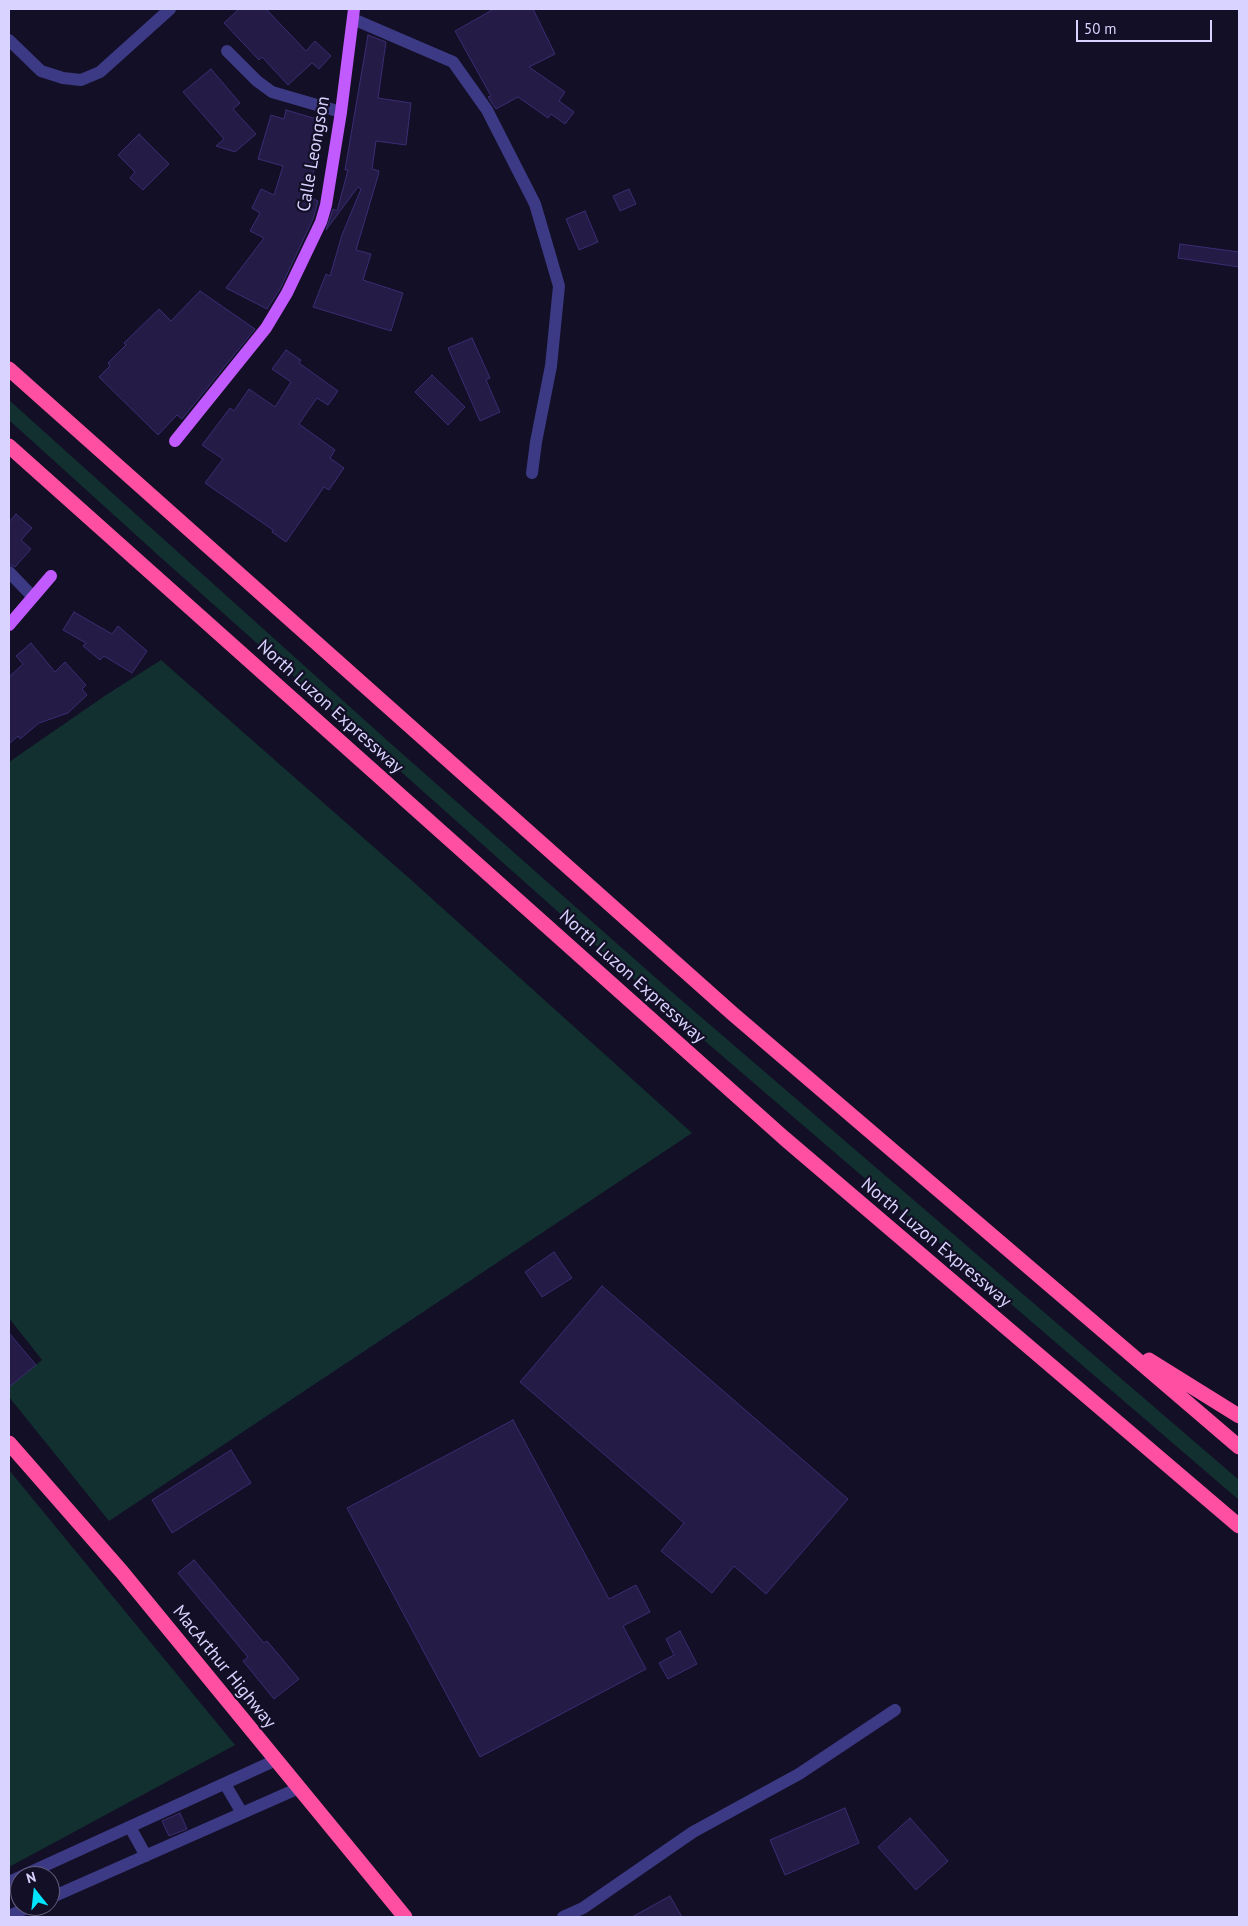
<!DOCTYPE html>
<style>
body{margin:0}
#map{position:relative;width:1248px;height:1926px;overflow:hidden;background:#130f26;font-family:"PT Sans",sans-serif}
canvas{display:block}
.frame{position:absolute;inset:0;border:10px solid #d9d4ff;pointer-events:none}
.north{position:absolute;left:10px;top:1866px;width:50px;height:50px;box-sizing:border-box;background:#130f26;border:1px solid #625e7d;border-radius:50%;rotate:344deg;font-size:14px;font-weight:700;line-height:20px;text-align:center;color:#d9d4ff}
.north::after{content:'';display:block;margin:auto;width:18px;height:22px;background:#00e5ff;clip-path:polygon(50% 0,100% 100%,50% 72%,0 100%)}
.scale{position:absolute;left:1076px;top:20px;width:136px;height:22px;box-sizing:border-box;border:2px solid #d9d4ff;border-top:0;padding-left:6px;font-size:15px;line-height:18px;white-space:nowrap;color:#d9d4ff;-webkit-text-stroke:4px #130f26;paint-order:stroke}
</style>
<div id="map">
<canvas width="1248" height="1926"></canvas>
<div class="frame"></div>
<div class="north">N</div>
<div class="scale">50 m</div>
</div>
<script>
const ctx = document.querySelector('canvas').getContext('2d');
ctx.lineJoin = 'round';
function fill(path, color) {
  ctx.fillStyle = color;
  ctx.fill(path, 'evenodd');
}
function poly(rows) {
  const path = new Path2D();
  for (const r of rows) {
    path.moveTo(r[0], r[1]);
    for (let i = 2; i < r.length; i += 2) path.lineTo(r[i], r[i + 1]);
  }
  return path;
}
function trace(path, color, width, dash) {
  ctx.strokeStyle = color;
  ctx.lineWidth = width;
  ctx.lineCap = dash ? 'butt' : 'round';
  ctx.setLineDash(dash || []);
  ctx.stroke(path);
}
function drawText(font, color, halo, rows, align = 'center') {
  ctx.font = font + ' "PT Sans",sans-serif';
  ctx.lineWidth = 4.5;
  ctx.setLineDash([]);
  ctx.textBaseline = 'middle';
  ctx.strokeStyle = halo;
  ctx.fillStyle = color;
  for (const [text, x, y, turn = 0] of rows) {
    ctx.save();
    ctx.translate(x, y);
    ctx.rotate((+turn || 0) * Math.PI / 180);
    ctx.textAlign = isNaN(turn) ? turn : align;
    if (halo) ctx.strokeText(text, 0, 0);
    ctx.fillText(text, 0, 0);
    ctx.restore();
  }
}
fill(poly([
 [9,400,389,742,665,986,1239,1480,1239,1500,648,992,158,555,9,420],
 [161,660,409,878,692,1133,109,1521,9,1397,9,1386,42,1360,9,1318,9,762,106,695],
 [9,1470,235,1745,9,1867]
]), '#12302f');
const building = poly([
 [239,9,266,9,306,51,315,41,331,56,319,69,312,63,288,85,262,57,259,60,224,23,239,9],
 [494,9,533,9,555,54,529,67,565,92,559,101,574,112,565,124,551,114,548,118,518,97,496,109,488,97,491,96,455,31,494,9],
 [368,35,386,42,378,98,411,103,406,145,376,141,372,169,379,171,378,176,356,250,371,254,363,280,403,293,391,331,313,307,326,274,330,276,342,235,361,189,358,187,326,230,333,209,337,211,348,170,345,170,368,35],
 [211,69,240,103,233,109,256,134,235,152,216,146,224,139,183,92,211,69],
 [286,110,327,122,307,196,318,201,313,219,280,289,267,309,226,288,264,238,250,231,260,213,252,208,261,189,274,195,283,166,258,159,271,115,284,119,286,110],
 [139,134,169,164,143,190,130,178,135,172,118,155,139,134],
 [629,189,636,204,620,211,613,196,629,189],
 [585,211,598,242,579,250,566,219,585,211],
 [1180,244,1239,252,1239,267,1178,258,1180,244],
 [200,291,255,329,182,419,177,415,158,435,99,377,110,366,108,363,126,345,124,343,159,309,171,321,200,291],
 [472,338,490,378,486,380,500,412,480,421,448,348,472,338],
 [286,350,301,360,299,363,338,391,328,405,317,398,299,424,335,450,330,458,344,468,329,490,324,487,286,542,272,532,273,530,205,483,223,459,202,445,230,408,234,411,249,389,275,407,291,382,272,369,286,350],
 [432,375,465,407,448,425,415,392,432,375],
 [16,514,32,528,21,540,31,549,15,567,9,564,9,522,16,514],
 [74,612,112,634,118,626,147,651,132,673,104,656,100,660,83,646,86,643,63,630,74,612],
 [31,643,55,672,65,662,86,685,82,689,87,695,68,713,39,723,20,739,18,736,9,744,9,677,23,664,16,656,31,643],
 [554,1252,572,1278,542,1297,525,1272,554,1252],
 [602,1286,848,1499,766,1594,734,1566,712,1593,661,1551,684,1523,520,1382,602,1286],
 [9,1333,36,1365,9,1387,9,1333],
 [513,1420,609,1599,636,1585,650,1612,623,1626,646,1669,480,1757,347,1508,513,1420],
 [231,1450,251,1483,172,1533,152,1500,231,1450],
 [194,1560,264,1643,267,1641,299,1679,274,1699,243,1661,248,1657,178,1573,194,1560],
 [680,1631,697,1664,668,1679,659,1663,674,1655,666,1639,680,1631],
 [845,1808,859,1843,785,1875,770,1840,845,1808],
 [180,1813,187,1829,169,1836,162,1821,180,1813],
 [910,1818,948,1861,916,1890,878,1847,910,1818],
 [670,1896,682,1917,632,1917,670,1896]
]);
fill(building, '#241b47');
trace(building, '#3b2d73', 1);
trace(poly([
 [353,19,453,62,487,110,535,204,559,286,551,366,536,442,532,473],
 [9,40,41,71,63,78,81,80,100,72,170,9],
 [227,51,257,81,272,92,341,112],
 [9,572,33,597],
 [225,1784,242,1813],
 [130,1827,146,1856],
 [22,1876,276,1760],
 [9,1882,20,1877],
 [50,1898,299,1788],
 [9,1916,31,1906],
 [563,1917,583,1908,693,1832,799,1774,895,1710]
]), '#3d3a85', 12);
trace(poly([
 [175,441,266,328,287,293,321,222,326,205,341,112,354,9],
 [9,625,51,576]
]), '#c25bff', 12);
trace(poly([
 [9,369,733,1014,1239,1447],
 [9,446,784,1138,1239,1526],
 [1149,1360,1239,1416],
 [9,1443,122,1572,405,1917]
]), '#ff4fa3', 15);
drawText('18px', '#d9d4ff', '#130f26', [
 ["Calle Leongson",314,154,-80],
 ["North Luzon Expressway",330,707,42],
 ["North Luzon Expressway",632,977,42],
 ["North Luzon Expressway",936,1243,40],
 ["MacArthur Highway",224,1667,51]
]);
</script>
